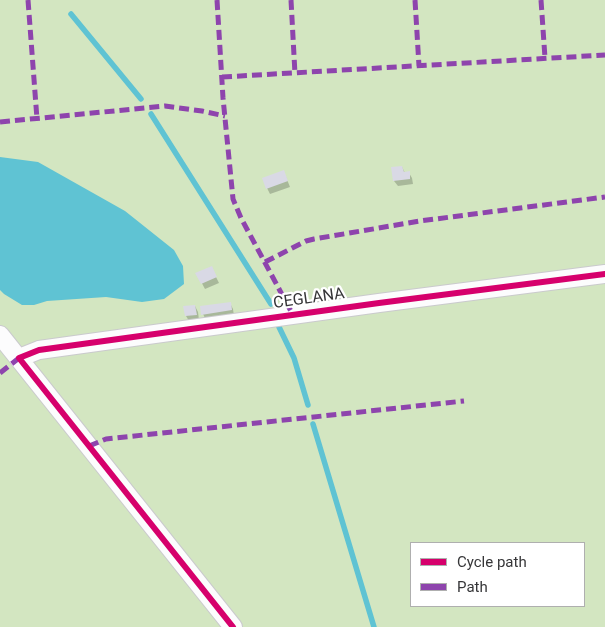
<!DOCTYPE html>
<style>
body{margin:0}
#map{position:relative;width:605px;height:627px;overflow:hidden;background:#ededf1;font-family:Roboto,sans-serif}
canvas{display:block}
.legend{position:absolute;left:410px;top:542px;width:175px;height:65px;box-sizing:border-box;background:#fff;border:1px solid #afafaf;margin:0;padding:6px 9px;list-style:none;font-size:15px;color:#363638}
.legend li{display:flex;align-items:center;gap:10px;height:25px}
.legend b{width:25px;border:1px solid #afafaf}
</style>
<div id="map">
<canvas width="605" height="627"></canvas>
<ul class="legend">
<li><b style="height:6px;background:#d6006c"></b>Cycle path</li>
<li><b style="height:6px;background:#8e44ad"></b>Path</li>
</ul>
</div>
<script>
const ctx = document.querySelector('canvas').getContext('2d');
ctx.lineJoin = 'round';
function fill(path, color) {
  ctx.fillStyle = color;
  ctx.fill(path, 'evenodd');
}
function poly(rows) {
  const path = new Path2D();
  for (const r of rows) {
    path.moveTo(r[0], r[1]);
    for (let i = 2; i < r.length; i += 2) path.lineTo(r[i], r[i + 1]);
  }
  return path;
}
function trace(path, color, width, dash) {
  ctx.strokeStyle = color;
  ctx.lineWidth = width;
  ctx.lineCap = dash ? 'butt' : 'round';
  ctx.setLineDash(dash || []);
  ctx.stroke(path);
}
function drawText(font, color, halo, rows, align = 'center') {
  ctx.font = font + ' Roboto,sans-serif';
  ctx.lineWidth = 4.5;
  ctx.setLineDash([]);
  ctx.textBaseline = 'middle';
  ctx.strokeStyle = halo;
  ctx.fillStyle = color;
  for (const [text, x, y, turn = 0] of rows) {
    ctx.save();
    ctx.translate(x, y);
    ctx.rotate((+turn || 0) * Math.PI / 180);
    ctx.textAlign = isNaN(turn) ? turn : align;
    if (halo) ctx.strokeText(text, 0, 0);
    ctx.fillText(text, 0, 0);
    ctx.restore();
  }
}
fill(poly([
 [0,0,605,0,605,627,0,627],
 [411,543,584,543,584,606,411,606]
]), '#d3e6c1');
fill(poly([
 [0,157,38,162,125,211,174,250,183,266,184,284,164,299,142,302,106,297,47,301,34,305,22,305,4,294,0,290]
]), '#5fc3d3');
fill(poly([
 [402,167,405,173,409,173,412,178,413,184,398,186,394,181],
 [286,177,290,187,270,194,267,188],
 [211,267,219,283,205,289,197,274],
 [230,303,233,309,234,316,206,320,203,314],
 [195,306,198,312,199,320,189,321,186,316]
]), '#0003');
trace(poly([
 [71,14,141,99],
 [151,114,271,304],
 [279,327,294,358,308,405],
 [313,424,374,627]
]), '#5fc3d3', 5.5);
fill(poly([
 [402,166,404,172,410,171,410,179,393,181,391,167],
 [284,170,288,181,266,189,262,178],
 [212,266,217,277,201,284,195,273],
 [231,302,232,310,201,315,200,306],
 [195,305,197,315,185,316,183,306]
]), '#d9d9e5');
const street = poly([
 [0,335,233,627],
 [19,358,39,350,379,303,605,274]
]);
trace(street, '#cacacd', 20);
trace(street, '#fcfcfd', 18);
trace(poly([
 [28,0,37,119],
 [217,0,223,98,233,199,241,218,293,315],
 [291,0,295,74],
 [415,0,419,66],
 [541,0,545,58],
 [222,77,605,55],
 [0,122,165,106,202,111,225,116],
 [265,262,306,241,314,239,420,221,605,197],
 [0,373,19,358],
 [89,446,106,439,464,401]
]), '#8e44ad', 5, [10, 5]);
trace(poly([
 [233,627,19,358,39,350,379,303,605,274]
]), '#d6006c', 6);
drawText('16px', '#363638', '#fff', [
 ["CEGLANA",309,299,-8]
]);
</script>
